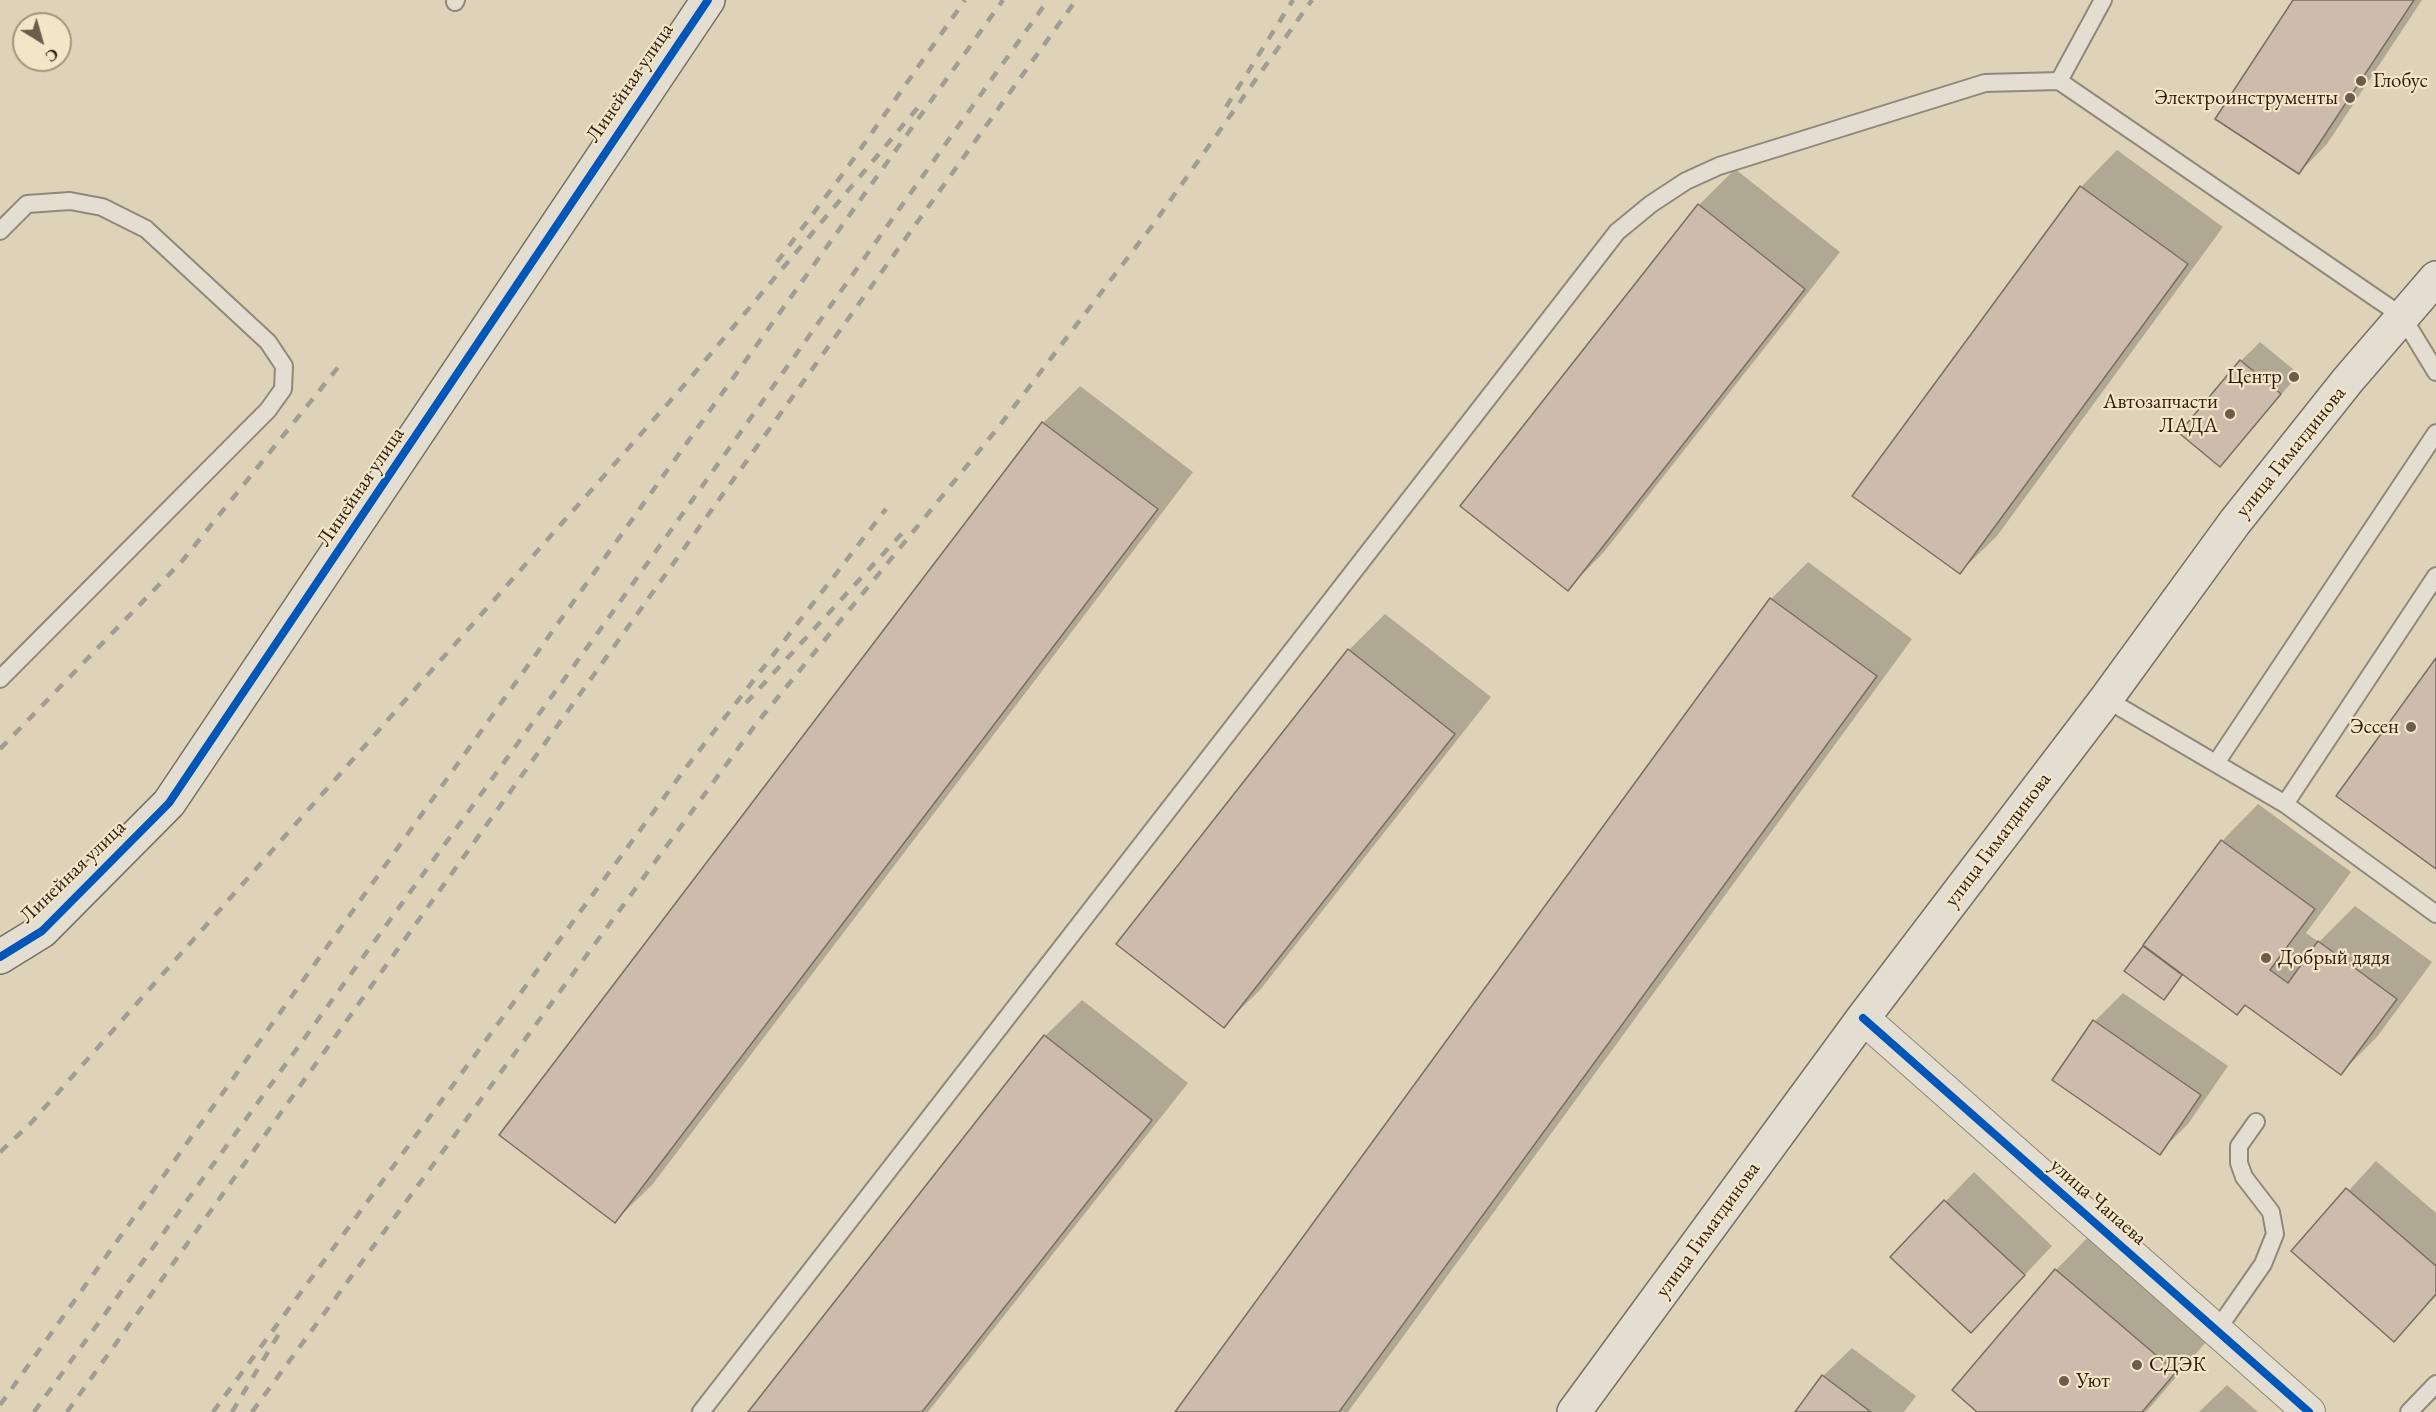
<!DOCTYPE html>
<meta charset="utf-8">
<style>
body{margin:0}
#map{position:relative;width:2436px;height:1412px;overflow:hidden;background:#ded3b9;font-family:"EB Garamond",serif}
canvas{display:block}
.north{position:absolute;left:12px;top:12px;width:60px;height:60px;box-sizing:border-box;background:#f3e6c8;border:2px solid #a5957e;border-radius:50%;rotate:143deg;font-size:16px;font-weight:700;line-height:24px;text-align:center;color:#2f1c10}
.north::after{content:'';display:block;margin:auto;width:21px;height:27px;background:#6c5c4b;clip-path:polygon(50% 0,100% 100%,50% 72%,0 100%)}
</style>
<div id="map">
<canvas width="2436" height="1412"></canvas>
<div class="north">С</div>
</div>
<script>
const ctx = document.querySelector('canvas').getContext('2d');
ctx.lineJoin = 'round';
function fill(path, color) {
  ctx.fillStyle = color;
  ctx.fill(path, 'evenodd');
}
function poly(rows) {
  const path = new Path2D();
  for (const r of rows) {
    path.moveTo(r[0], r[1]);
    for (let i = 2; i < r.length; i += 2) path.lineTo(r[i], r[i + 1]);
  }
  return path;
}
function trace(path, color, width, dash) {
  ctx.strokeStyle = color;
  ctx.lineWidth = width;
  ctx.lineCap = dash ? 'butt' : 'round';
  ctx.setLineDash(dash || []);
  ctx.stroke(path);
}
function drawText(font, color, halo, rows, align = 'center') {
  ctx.font = font + ' "EB Garamond",serif';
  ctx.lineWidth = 4.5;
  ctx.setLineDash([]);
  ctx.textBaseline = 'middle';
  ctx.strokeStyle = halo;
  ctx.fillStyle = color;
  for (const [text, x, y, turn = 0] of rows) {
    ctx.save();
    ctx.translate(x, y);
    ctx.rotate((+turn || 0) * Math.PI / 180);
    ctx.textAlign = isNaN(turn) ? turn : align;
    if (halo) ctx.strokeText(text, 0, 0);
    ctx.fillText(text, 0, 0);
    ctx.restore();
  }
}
fill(poly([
 [2295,0,2422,0,2327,144,2299,173],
 [2117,150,2223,227,1997,536,1960,572,2081,187],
 [1735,169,1840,252,1604,552,1568,589,1699,205],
 [2260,342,2299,374,2220,465,2241,361],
 [1080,386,1193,472,652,1185,615,1221,502,1135,1043,423],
 [1808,562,1912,639,1348,1412,1177,1412,1771,599],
 [1385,614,1491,697,1260,990,1223,1026,1349,650],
 [2258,804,2351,872,2306,933,2319,942,2355,906,2432,962,2377,1037,2341,1073,2246,1004,2184,974,2164,998,2144,947,2222,841],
 [2123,993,2228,1066,2188,1124,2159,1153,2095,1021],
 [1082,1000,1188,1083,928,1412,750,1412,1045,1036],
 [2376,1161,2436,1213,2436,1296,2394,1340,2293,1251],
 [1974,1172,2052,1246,1999,1302,1892,1257],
 [2092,1233,2212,1335,2146,1412,1979,1412,1954,1390,2056,1270],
 [1852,1348,1916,1396,1904,1412,1797,1412,1823,1376],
 [2227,1385,2258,1412,2199,1412]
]), '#0003');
const building = poly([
 [2293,0,2414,0,2299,174,2215,119,2293,0],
 [2080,186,2188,264,1960,574,1852,496,2080,186],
 [1698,204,1805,289,1568,591,1460,506,1698,204],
 [2240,360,2281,394,2220,467,2179,433,2240,360],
 [1042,422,1158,509,615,1223,499,1135,1042,422],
 [1770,598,1877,676,1339,1412,1175,1412,1770,598],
 [1348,649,1455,734,1224,1028,1116,944,1348,649],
 [2436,658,2436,869,2336,796,2436,658],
 [2221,840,2315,909,2270,970,2288,983,2318,941,2397,999,2341,1075,2245,1005,2237,1015,2143,945,2221,840],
 [2143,946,2182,975,2164,1000,2124,971,2143,946],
 [2093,1020,2201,1095,2160,1155,2052,1080,2093,1020],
 [1044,1035,1152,1120,922,1412,748,1412,1044,1035],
 [2346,1188,2436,1266,2436,1294,2394,1342,2291,1251,2346,1188],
 [1944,1200,2025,1275,1971,1333,1890,1257,1944,1200],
 [2055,1269,2176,1372,2142,1412,1977,1412,1952,1390,2055,1269],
 [1822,1375,1871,1412,1795,1412,1822,1375]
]);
fill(building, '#cdbbab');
trace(building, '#786f62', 1.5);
const lane = poly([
 [455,2,456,0],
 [2059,81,2103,0],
 [0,231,27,204,70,201,102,207,146,229,268,342,284,366,283,389,268,410,0,679],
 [2106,699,2285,804,2436,576],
 [2216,763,2436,433],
 [2285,804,2436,914],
 [2217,1330,2263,1264,2275,1234,2271,1212,2244,1177,2239,1163,2239,1146,2256,1122],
 [701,1412,1617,232,1651,204,1686,181,1719,166,1985,83,2059,81,2402,316,2436,372],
 [2409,1412,2436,1384]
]);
const street = poly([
 [1863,1018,2309,1412]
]);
const secondary = poly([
 [0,957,42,931,169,803,708,0],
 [1574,1412,1863,1018,2106,699,2235,522,2348,380,2436,278]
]);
trace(lane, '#908878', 20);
trace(street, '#908878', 34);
trace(secondary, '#786f62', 36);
trace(lane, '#e4ded2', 16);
trace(street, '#e4ded2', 32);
trace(secondary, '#e4ded2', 33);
trace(poly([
 [1226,107,1293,0],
 [777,262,845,171,965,0],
 [746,703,906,529],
 [0,749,183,560,344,360],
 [0,1152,31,1123,687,382,920,105],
 [0,1405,1003,0],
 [34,1412,607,620,1048,0],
 [67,1412,1076,0],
 [213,1412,685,769,886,509],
 [232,1412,280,1332],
 [252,1412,756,724,997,429,1155,222,1312,0]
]), '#a29d92', 4.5, [10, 10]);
trace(poly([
 [0,957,42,931,169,803,708,0],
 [1863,1018,2309,1412]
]), '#0057b8', 8);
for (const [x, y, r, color] of [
 [2361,81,6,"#6c5c4b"],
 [2350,98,6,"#6c5c4b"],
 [2294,377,6,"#6c5c4b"],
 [2230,414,6,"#6c5c4b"],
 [2411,727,6,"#6c5c4b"],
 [2266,958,6,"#6c5c4b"],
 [2137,1365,6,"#6c5c4b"],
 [2064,1381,6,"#6c5c4b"]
]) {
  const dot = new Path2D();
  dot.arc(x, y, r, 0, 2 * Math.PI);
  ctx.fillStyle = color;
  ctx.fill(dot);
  trace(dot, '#f3e6c8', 2);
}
drawText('21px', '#2f1c10', '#f3e6c8', [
 ["Глобус",2373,81],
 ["Электроинструменты",2338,98,"right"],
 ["Центр",2282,377,"right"],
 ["Автозапчасти",2218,402,"right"],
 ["ЛАДА",2218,426,"right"],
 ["Эссен",2399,727,"right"],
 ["Добрый дядя",2278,958],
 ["СДЭК",2149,1365],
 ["Уют",2076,1381]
], 'left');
drawText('21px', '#2f1c10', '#f3e6c8', [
 ["Линейная улица",630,83,-56],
 ["улица Гиматдинова",2291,452,-51],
 ["Линейная улица",361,487,-56],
 ["улица Гиматдинова",1998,840,-53],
 ["Линейная улица",73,872,-44],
 ["улица Чапаева",2098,1202,41],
 ["улица Гиматдинова",1708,1230,-54]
]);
</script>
